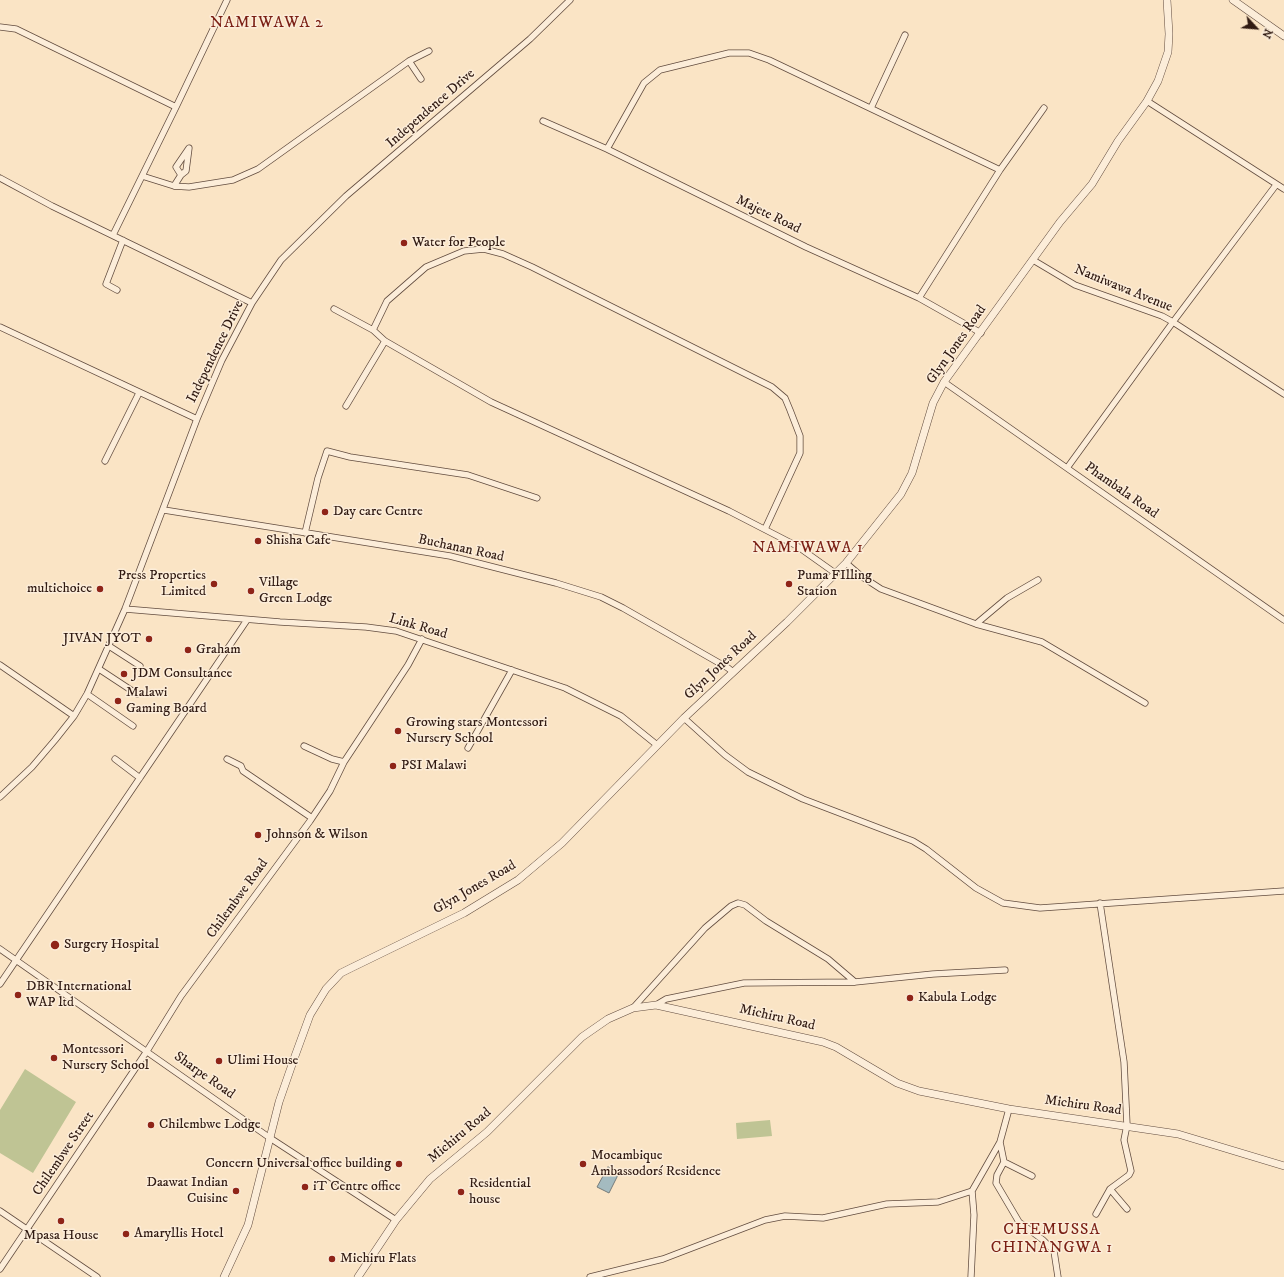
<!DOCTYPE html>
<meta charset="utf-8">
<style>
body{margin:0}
#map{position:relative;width:1284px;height:1277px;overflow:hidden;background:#fae4c5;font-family:"IM FELL DW Pica",serif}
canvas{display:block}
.north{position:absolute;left:1236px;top:8px;width:40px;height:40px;-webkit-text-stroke:3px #fcedd9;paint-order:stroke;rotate:116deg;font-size:11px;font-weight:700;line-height:16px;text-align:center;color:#301a12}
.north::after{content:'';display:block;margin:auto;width:14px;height:18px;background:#301a12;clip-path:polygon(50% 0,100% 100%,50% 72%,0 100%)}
</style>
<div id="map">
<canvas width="1284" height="1277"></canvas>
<div class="north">N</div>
</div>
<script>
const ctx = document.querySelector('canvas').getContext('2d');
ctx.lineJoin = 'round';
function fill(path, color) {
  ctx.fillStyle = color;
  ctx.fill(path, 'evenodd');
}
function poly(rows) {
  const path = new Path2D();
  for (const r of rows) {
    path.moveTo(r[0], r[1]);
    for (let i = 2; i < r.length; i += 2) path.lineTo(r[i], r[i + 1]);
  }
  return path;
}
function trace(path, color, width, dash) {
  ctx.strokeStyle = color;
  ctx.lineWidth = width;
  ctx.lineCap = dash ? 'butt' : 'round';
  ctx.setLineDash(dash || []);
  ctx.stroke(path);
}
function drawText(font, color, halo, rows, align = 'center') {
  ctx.font = font + ' "IM FELL DW Pica",serif';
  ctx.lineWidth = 3;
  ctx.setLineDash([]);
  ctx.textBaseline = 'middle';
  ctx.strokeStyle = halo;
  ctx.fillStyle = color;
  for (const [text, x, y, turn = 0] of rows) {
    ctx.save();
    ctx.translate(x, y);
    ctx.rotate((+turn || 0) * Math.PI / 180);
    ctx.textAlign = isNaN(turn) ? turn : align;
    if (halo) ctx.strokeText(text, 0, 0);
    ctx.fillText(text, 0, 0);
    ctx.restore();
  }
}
fill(poly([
 [25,1069,76,1102,33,1173,0,1153,0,1110],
 [770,1120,772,1136,737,1139,736,1123]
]), '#bfc494');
const water = poly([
 [608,1167,619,1173,609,1193,597,1187,608,1167]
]);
fill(water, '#a4bbc0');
trace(water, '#767b7a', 1);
const minor = poly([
 [0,27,16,29,176,107,113,235],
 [421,79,409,61,429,51],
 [1147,101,1284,189],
 [176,107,227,0],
 [871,108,905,35],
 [543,121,607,149,806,247,919,298,981,333],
 [607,149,644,83,660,70,729,53,749,53,769,60,1000,170],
 [142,176,174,186,189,187,233,180,258,169,409,61],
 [0,178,52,206,252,303],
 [174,186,181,175,186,171,189,148,176,167,181,175],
 [1033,260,1075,285,1162,316,1173,322,1284,394],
 [117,290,106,284,123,240],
 [919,298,1000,170,1044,108],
 [334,309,373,330],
 [0,327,197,419],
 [944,382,1284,620],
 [346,406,385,341],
 [105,461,139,393],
 [1067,468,1173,322,1276,185],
 [164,510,450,556,556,583,601,597,623,608,728,668,733,672],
 [765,529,800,453,800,436,790,410,785,398,772,387,532,267,503,254,484,249,464,251,426,267,387,301,373,330,385,341,491,402,729,511,797,546,835,573],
 [305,533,318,478,327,451,350,457,468,475,537,498],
 [846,563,861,576,881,589,976,624,1042,642,1145,703],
 [125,609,280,622,366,627,396,631,565,688,621,716,657,745],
 [976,624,1007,598,1038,580],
 [109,646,140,666],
 [0,665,74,716],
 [99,669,137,694],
 [87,694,133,726],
 [684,718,725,755,748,772,803,799,913,841,926,849,976,888,1003,903,1040,908,1284,891],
 [304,746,332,759,344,762],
 [468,748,512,670],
 [115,759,140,778],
 [227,759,241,766,243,771,312,818],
 [0,797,32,767,55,740,74,716,87,694,125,609,197,419,222,360,252,303,281,260,346,196,530,39,570,0],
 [0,949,270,1138,396,1220],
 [0,984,247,620],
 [656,1005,666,999,744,983,855,982,933,974,1005,970],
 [633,1008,705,928,731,906,738,903,745,905,766,921,828,959,855,982],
 [1009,1109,1000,1142,1004,1162,997,1175,996,1183,1019,1222,1043,1240,1054,1251,1058,1277],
 [1004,1162,1032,1176],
 [1110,1189,1127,1209],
 [0,1211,97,1277],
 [1096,1214,1110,1189,1129,1175,1131,1171,1124,1140,1127,1125,1124,1062,1100,903],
 [0,1269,147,1051,181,996,310,821,330,791,344,762,408,665,422,639],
 [590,1277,663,1259,765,1220,785,1216,823,1218,887,1204,938,1202,972,1191],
 [971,1277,974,1215,972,1191,1000,1142]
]);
const tertiary = poly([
 [1233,0,1284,36],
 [224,1277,248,1225,279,1102,295,1056,310,1015,326,989,341,973,351,968,464,913,518,880,562,843,684,718,787,622,846,563,901,494,912,473,933,403,944,382,1060,222,1092,184,1118,141,1147,101,1158,81,1168,52,1169,34,1167,0],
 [358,1277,396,1220,430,1179,487,1132,582,1037,608,1019,633,1008,656,1005,823,1042,836,1047,897,1083,919,1091,1009,1109,1178,1134,1284,1166]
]);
trace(minor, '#624c3f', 7);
trace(tertiary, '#624c3f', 8);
trace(minor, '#fcedd9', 5.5);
trace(tertiary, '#fcedd9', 7);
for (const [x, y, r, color] of [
 [404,243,4,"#8f2418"],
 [325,512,4,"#8f2418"],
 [258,541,4,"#8f2418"],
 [214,584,4,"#8f2418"],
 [789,584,4,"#8f2418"],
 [100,589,4,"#8f2418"],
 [251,591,4,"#8f2418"],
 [149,639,4,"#8f2418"],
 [188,650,4,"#8f2418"],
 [124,674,4,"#8f2418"],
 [118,701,4,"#8f2418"],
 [398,731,4,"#8f2418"],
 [393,766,4,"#8f2418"],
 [258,835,4,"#8f2418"],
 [55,945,5,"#8f2418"],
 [18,995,4,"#8f2418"],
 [910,998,4,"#8f2418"],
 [54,1058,4,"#8f2418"],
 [219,1061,4,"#8f2418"],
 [151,1125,4,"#8f2418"],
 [399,1164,4,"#8f2418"],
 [583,1164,4,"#8f2418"],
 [305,1187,4,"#8f2418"],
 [236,1191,4,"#8f2418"],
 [461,1192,4,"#8f2418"],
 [61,1221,4,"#8f2418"],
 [126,1234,4,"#8f2418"],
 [332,1259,4,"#8f2418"]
]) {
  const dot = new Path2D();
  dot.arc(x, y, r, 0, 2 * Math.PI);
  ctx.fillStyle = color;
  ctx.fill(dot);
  trace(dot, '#fcedd9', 1.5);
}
drawText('14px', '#301a12', '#fcedd9', [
 ["Independence Drive",431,109,-41],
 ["Majete Road",768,215,26],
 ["Namiwawa Avenue",1123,289,22],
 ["Glyn Jones Road",957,345,-55],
 ["Independence Drive",216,352,-64],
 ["Phambala Road",1121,491,35],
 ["Buchanan Road",461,549,12],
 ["Link Road",418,627,16],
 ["Glyn Jones Road",721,666,-43],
 ["Glyn Jones Road",475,888,-30],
 ["Chilembwe Road",238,899,-54],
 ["Michiru Road",777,1018,13],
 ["Sharpe Road",204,1076,35],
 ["Michiru Road",1083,1106,8],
 ["Michiru Road",460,1136,-40],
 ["Chilembwe Street",64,1154,-56]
]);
drawText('14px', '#301a12', '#fcedd9', [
 ["Water for People",412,243],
 ["Day care Centre",333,512],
 ["Shisha Cafe",266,541],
 ["Press Properties",206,576,"right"],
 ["Limited",206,592,"right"],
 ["Puma FIlling",797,576],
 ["Station",797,592],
 ["Village",259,583],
 ["Green Lodge",259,599],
 ["multichoice",92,589,"right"],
 ["JIVAN JYOT",141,639,"right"],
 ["Graham",196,650],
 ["JDM Consultance",132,674],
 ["Malawi",126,693],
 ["Gaming Board",126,709],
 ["Growing stars Montessori",406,723],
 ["Nursery School",406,739],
 ["PSI Malawi",401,766],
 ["Johnson & Wilson",266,835],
 ["Surgery Hospital",64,945],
 ["DBR International",26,987],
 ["WAP ltd",26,1003],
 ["Kabula Lodge",918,998],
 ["Montessori",62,1050],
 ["Nursery School",62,1066],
 ["Ulimi House",227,1061],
 ["Chilembwe Lodge",159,1125],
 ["Mocambique",591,1156],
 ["Ambassodorś Residence",591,1172],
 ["Concern Universal office building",391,1164,"right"],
 ["Daawat Indian",228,1183,"right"],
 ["Cuisine",228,1199,"right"],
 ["Residential",469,1184],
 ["house",469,1200],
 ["iT Centre office",313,1187],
 ["Amaryllis Hotel",134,1234],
 ["Mpasa House",61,1236,"center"],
 ["Michiru Flats",340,1259]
], 'left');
ctx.letterSpacing = '1px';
drawText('16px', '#7a1f14', '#fcedd9', [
 ["NAMIWAWA 2",267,24],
 ["NAMIWAWA 1",808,549],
 ["CHEMUSSA",1052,1231],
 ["CHINANGWA 1",1052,1249]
]);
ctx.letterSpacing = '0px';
</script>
